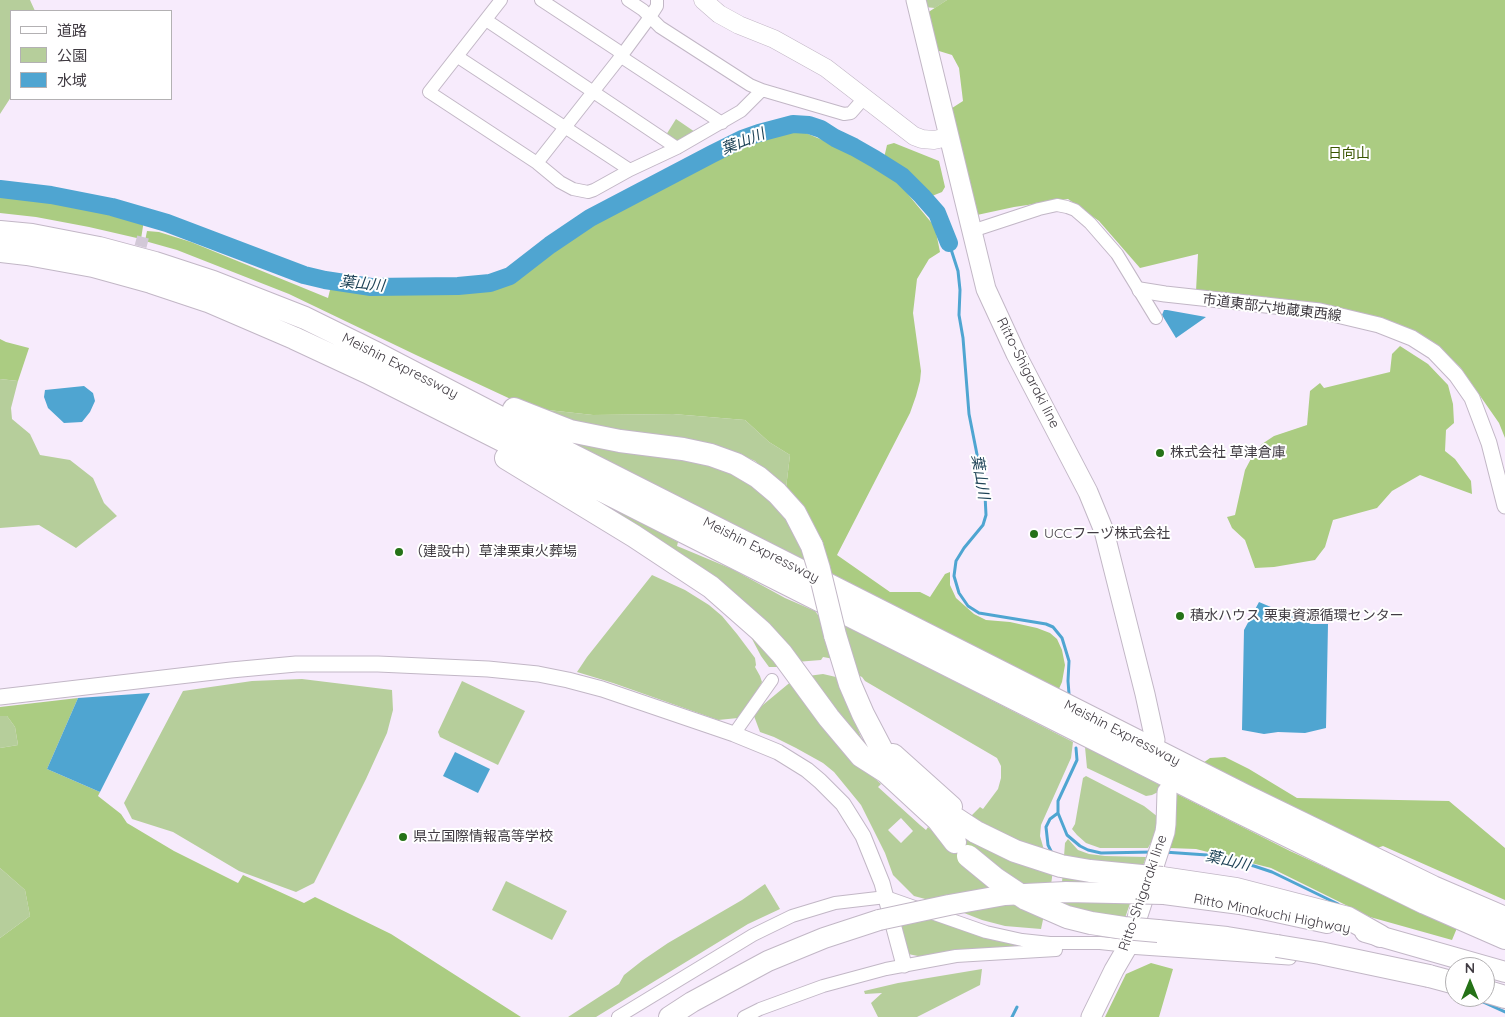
<!DOCTYPE html>
<meta charset="utf-8">
<style>
body{margin:0}
#map{position:relative;width:1505px;height:1017px;overflow:hidden;background:#f7ebfc;font-family:Quicksand,"Noto Sans JP",sans-serif}
canvas{display:block}
.legend{position:absolute;left:10px;top:10px;width:162px;height:90px;box-sizing:border-box;background:#fff;border:1px solid #b3b1b3;margin:0;padding:6px 9px;list-style:none;font-size:15px;color:#403b42}
.legend li{display:flex;align-items:center;gap:10px;height:25px}
.legend b{width:25px;border:1px solid #b3b1b3}
.north{position:absolute;left:1445px;top:957px;width:50px;height:50px;box-sizing:border-box;background:#fff;border:1px solid #b3b1b3;border-radius:50%;rotate:0deg;font-size:14px;font-weight:700;line-height:20px;text-align:center;color:#403b42}
.north::after{content:'';display:block;margin:auto;width:18px;height:22px;background:#257217;clip-path:polygon(50% 0,100% 100%,50% 72%,0 100%)}
</style>
<div id="map">
<canvas width="1505" height="1017"></canvas>
<ul class="legend">
<li><b style="height:6px;background:#fff"></b>道路</li>
<li><b style="height:14px;background:#b6ce9b"></b>公園</li>
<li><b style="height:14px;background:#4fa5d1"></b>水域</li>
</ul>
<div class="north">N</div>
</div>
<script>
const ctx = document.querySelector('canvas').getContext('2d');
ctx.lineJoin = 'round';
function fill(path, color) {
  ctx.fillStyle = color;
  ctx.fill(path, 'evenodd');
}
function poly(rows) {
  const path = new Path2D();
  for (const r of rows) {
    path.moveTo(r[0], r[1]);
    for (let i = 2; i < r.length; i += 2) path.lineTo(r[i], r[i + 1]);
  }
  return path;
}
function trace(path, color, width, dash) {
  ctx.strokeStyle = color;
  ctx.lineWidth = width;
  ctx.lineCap = dash ? 'butt' : 'round';
  ctx.setLineDash(dash || []);
  ctx.stroke(path);
}
function drawText(font, color, halo, rows, align = 'center') {
  ctx.font = font + ' Quicksand,"Noto Sans JP",sans-serif';
  ctx.lineWidth = 4;
  ctx.setLineDash([]);
  ctx.textBaseline = 'middle';
  ctx.strokeStyle = halo;
  ctx.fillStyle = color;
  for (const [text, x, y, turn = 0] of rows) {
    ctx.save();
    ctx.translate(x, y);
    ctx.rotate((+turn || 0) * Math.PI / 180);
    ctx.textAlign = isNaN(turn) ? turn : align;
    if (halo) ctx.strokeText(text, 0, 0);
    ctx.fillText(text, 0, 0);
    ctx.restore();
  }
}
fill(poly([
 [0,0,30,0,35,11,11,11,11,97,0,114],
 [922,0,947,0,935,8,924,7],
 [676,119,695,132,680,141,675,140,666,135],
 [0,379,18,381,11,408,12,419,30,434,40,455,70,460,93,478,104,503,117,516,76,548,39,525,0,528],
 [530,408,593,415,673,414,745,420,769,442,790,455,786,488,755,461,733,451,589,427],
 [575,440,718,467,757,486,796,530,810,565,573,444],
 [561,480,678,542,677,546,732,569,785,598,815,611,821,619,834,659,823,657,821,660,796,662,782,667,769,667,761,656,751,637,729,611],
 [652,575,685,590,709,605,722,616,737,634,755,658,756,665,755,667,760,676,762,682,759,688,738,718,718,720,613,683,577,672,587,657],
 [839,622,1073,742,1071,758,1041,825,1040,836,1044,850,1044,856,969,818,980,807,983,809,998,789,1001,778,1001,766,997,758,865,681,862,677,853,673],
 [838,665,851,712,861,737,870,749,808,676,823,674,836,677],
 [302,679,392,690,393,710,387,733,366,779,314,883,296,892,239,871,173,832,132,819,124,803,183,691,252,681],
 [793,680,859,764,881,784,878,787,920,825,926,830,928,827,949,846,1001,889,929,900,914,896,893,875,885,853,861,805,834,772,823,763,796,748,774,737,760,732,754,716,758,709],
 [901,818,913,831,901,843,888,830],
 [462,681,525,711,498,765,440,737,438,732],
 [0,716,7,716,15,727,18,745,0,748],
 [1085,747,1162,786,1158,792,1152,795,1146,796,1087,768],
 [1086,776,1144,806,1158,817,1158,822,1153,839,1148,848,1100,848,1086,843,1077,835,1072,829,1075,824,1083,778],
 [964,830,1053,870,1051,885,1016,887,963,843],
 [1068,839,1078,850,1089,854,1105,856,1146,857,1125,918,1060,909,1065,843],
 [0,868,25,890,30,916,0,938],
 [506,881,567,911,552,940,492,910],
 [765,884,780,909,748,924,596,1017,568,1017,619,984,624,975,643,960,668,943,742,900],
 [1021,903,1044,915,1041,929,1005,926,982,920,959,911],
 [932,916,1022,946,923,957,908,954,899,924],
 [982,969,980,985,917,1017,878,1017,871,1003,882,993,865,994,864,991,898,983]
]), '#b6ce9b');
fill(poly([
 [947,0,1505,0,1505,438,1499,423,1460,367,1439,347,1414,331,1386,320,1329,306,1196,291,1198,254,1140,268,1099,221,1068,199,1014,207,977,215,949,110,963,101,959,68,952,55,939,51,932,40,927,13],
 [780,130,801,131,832,144,873,165,897,181,935,227,940,252,929,259,917,279,913,313,921,371,920,381,916,396,910,413,837,555,890,592,920,592,930,597,945,574,950,572,950,585,956,598,974,614,986,620,1010,622,1037,628,1050,633,1057,639,1062,650,1065,665,1062,682,1058,691,827,573,786,488,790,455,769,442,745,420,673,414,593,415,530,408,416,355,289,294,177,250,145,241,147,231,159,232,191,242,328,298,331,286,374,291,468,290,496,286,525,273,556,246,607,215,723,154],
 [894,143,939,161,945,187,942,192,932,196,904,171,884,158,887,145],
 [0,193,67,202,144,220,141,239,89,227,36,217,0,213],
 [0,339,6,342,29,348,18,381,0,379],
 [1400,346,1428,364,1448,385,1453,404,1454,423,1446,430,1445,451,1455,459,1471,481,1472,494,1420,475,1392,491,1377,508,1333,520,1325,547,1315,560,1274,567,1255,568,1245,540,1232,528,1227,517,1235,515,1245,470,1254,453,1262,444,1274,436,1307,425,1310,391,1320,383,1324,388,1390,372,1392,354],
 [78,698,47,769,100,792,98,796,121,814,127,823,174,851,238,883,243,875,304,903,315,897,391,934,521,1017,0,1017,0,938,30,916,25,890,0,868,0,748,18,745,15,727,7,716,0,716,0,707],
 [1225,757,1249,769,1297,798,1449,801,1505,848,1505,900,1383,846,1377,848,1203,763,1210,758],
 [1171,791,1290,851,1457,928,1452,940,1370,917,1271,868,1196,849,1169,848,1175,826,1176,815],
 [1151,963,1173,969,1159,1017,1105,1017,1126,974]
]), '#abcc82');
fill(poly([
 [1164,310,1167,310,1206,317,1176,338,1162,315],
 [84,386,93,393,95,401,90,412,82,422,64,423,48,408,44,397,45,390],
 [1259,602,1311,624,1328,624,1326,728,1305,733,1278,732,1264,734,1242,730,1244,630],
 [150,693,100,792,47,769,78,698],
 [455,752,490,769,478,793,443,776]
]), '#4fa5d1');
trace(poly([
 [949,243,958,271,960,290,959,315,963,338,969,414,985,495,986,515,983,525,964,548,956,561,954,576,959,593,968,606,979,613,1046,624,1053,627,1062,638,1069,661,1068,681,1069,694],
 [1076,748,1077,760,1058,801,1058,813,1067,835,1080,846,1088,850,1101,853,1153,852],
 [1164,852,1207,855,1254,866,1272,872,1338,904],
 [1052,853,1048,845,1046,827,1050,819,1058,813],
 [1472,997,1505,1012],
 [1012,1017,1017,1007]
]), '#4fa5d1', 3);
trace(poly([
 [0,189,51,195,112,207,167,223,304,275,325,280,371,287,458,286,490,283,510,276,550,245,590,218,712,154,742,139,759,133,793,124,809,125,821,129,835,138,854,147,875,159,902,176,922,196,937,213,949,243]
]), '#4fa5d1', 18);
trace(poly([
 [136,264,143,237]
]), '#d2c8d7', 12, [12, 6]);
const minor = poly([
 [501,0,429,92,537,163,560,182,573,189,588,192,594,190,630,170,677,148,741,111,762,90,844,114,851,113,865,97],
 [541,0,617,50,626,60,722,123],
 [628,0,643,10,660,27,750,85,762,90],
 [486,20,677,148],
 [458,57,630,170],
 [537,163,622,55,650,17,657,6,657,0],
 [972,231,1039,209,1057,205,1067,207,1075,210,1090,223,1117,254,1156,318],
 [734,734,772,680],
 [618,1017,753,935,792,916,835,903,886,897,986,932,1022,940,1050,943,1100,943,1128,946],
 [744,1017,760,1009,823,986,886,969,956,956,1056,950]
]);
const tertiary = poly([
 [1140,290,1165,294,1320,311,1379,325,1412,338,1434,352,1456,375,1472,398,1489,443,1505,506],
 [0,697,231,670,296,664,378,664,488,669,538,674,568,680,602,689,734,734,778,752,807,770,820,781,843,804,863,836,882,883,904,965],
 [1128,946,1289,957]
]);
const secondary = poly([
 [703,0,719,14,739,25,774,39,826,68,914,136,922,139,934,140,948,137]
]);
const primary = poly([
 [916,0,986,289,1016,354,1088,492,1104,531,1145,694,1155,740],
 [1091,1017,1114,970,1128,946,1165,832,1166,824,1167,792]
]);
const trunk = poly([
 [1164,894,1240,904,1327,923],
 [1365,932,1505,972],
 [669,1017,692,1002,768,961,824,938,879,920]
]);
const motorway = poly([
 [0,232,32,235,99,248,155,263,213,282,305,318,376,353,574,456,1244,795,1433,887,1505,918],
 [0,251,27,254,93,266,151,282,208,301,294,338,367,372,1235,810,1425,903,1505,938],
 [514,409,570,431,620,441,683,449,711,455,736,464,758,477,777,493,795,513,812,546],
 [506,458,634,536,711,587,761,631,782,654,829,718,861,756,886,772,938,820,955,842],
 [835,635,850,684,863,714,886,758,900,772],
 [893,755,951,807],
 [933,802,941,809,976,832],
 [1162,878,1236,889,1348,918,1380,936],
 [1158,931,1227,938,1277,946],
 [1429,976,1455,983],
 [1485,991,1505,997]
]);
trace(minor, '#c2b7c6', 14);
trace(tertiary, '#c2b7c6', 17);
trace(secondary, '#c2b7c6', 19);
trace(primary, '#c2b7c6', 21);
trace(trunk, '#c2b7c6', 22);
trace(motorway, '#c2b7c6', 24);
trace(minor, '#fff', 12);
trace(tertiary, '#fff', 15);
trace(secondary, '#fff', 18);
trace(primary, '#fff', 19);
trace(trunk, '#fff', 20);
trace(motorway, '#fff', 22);
const trunkBridge = poly([
 [879,920,949,905,1005,895,1066,892,1164,894]
]);
const motorwayBridge = poly([
 [812,546,819,569,835,635],
 [976,832,1015,851,1061,866,1090,871,1162,878],
 [968,856,996,879,1026,899,1067,917,1091,923,1124,928,1158,931],
 [1277,946,1320,953,1429,976]
]);
trace(trunkBridge, '#c2b7c6', 22, []);
trace(motorwayBridge, '#c2b7c6', 24, []);
trace(trunkBridge, '#fff', 20);
trace(motorwayBridge, '#fff', 22);
for (const [x, y, r, color] of [
 [1160,453,5,"#257217"],
 [1034,534,5,"#257217"],
 [399,552,5,"#257217"],
 [1180,616,5,"#257217"],
 [403,837,5,"#257217"]
]) {
  const dot = new Path2D();
  dot.arc(x, y, r, 0, 2 * Math.PI);
  ctx.fillStyle = color;
  ctx.fill(dot);
  trace(dot, '#fff', 2);
}
drawText('14px', '#3a5601', '#fff', [
 ["日向山",1349,154]
]);
drawText('14px', '#403b42', '#fff', [
 ["市道東部六地蔵東西線",1272,308,7],
 ["Meishin Expressway",400,366,27],
 ["Ritto-Shigaraki line",1028,373,63],
 ["Meishin Expressway",761,550,27],
 ["Meishin Expressway",1122,733,27],
 ["Ritto-Shigaraki line",1143,893,-71],
 ["Ritto Minakuchi Highway",1272,914,11]
]);
drawText('14px', '#403b42', '#fff', [
 ["株式会社 草津倉庫",1170,453],
 ["UCCフーヅ株式会社",1044,534],
 ["（建設中）草津栗東火葬場",409,552],
 ["積水ハウス 栗東資源循環センター",1190,616],
 ["県立国際情報高等学校",413,837]
], 'left');
drawText('italic 15px', '#1e4357', '#fff', [
 ["葉山川",743,142,-22],
 ["葉山川",362,284,6],
 ["葉山川",980,477,80],
 ["葉山川",1228,861,13]
]);
</script>
